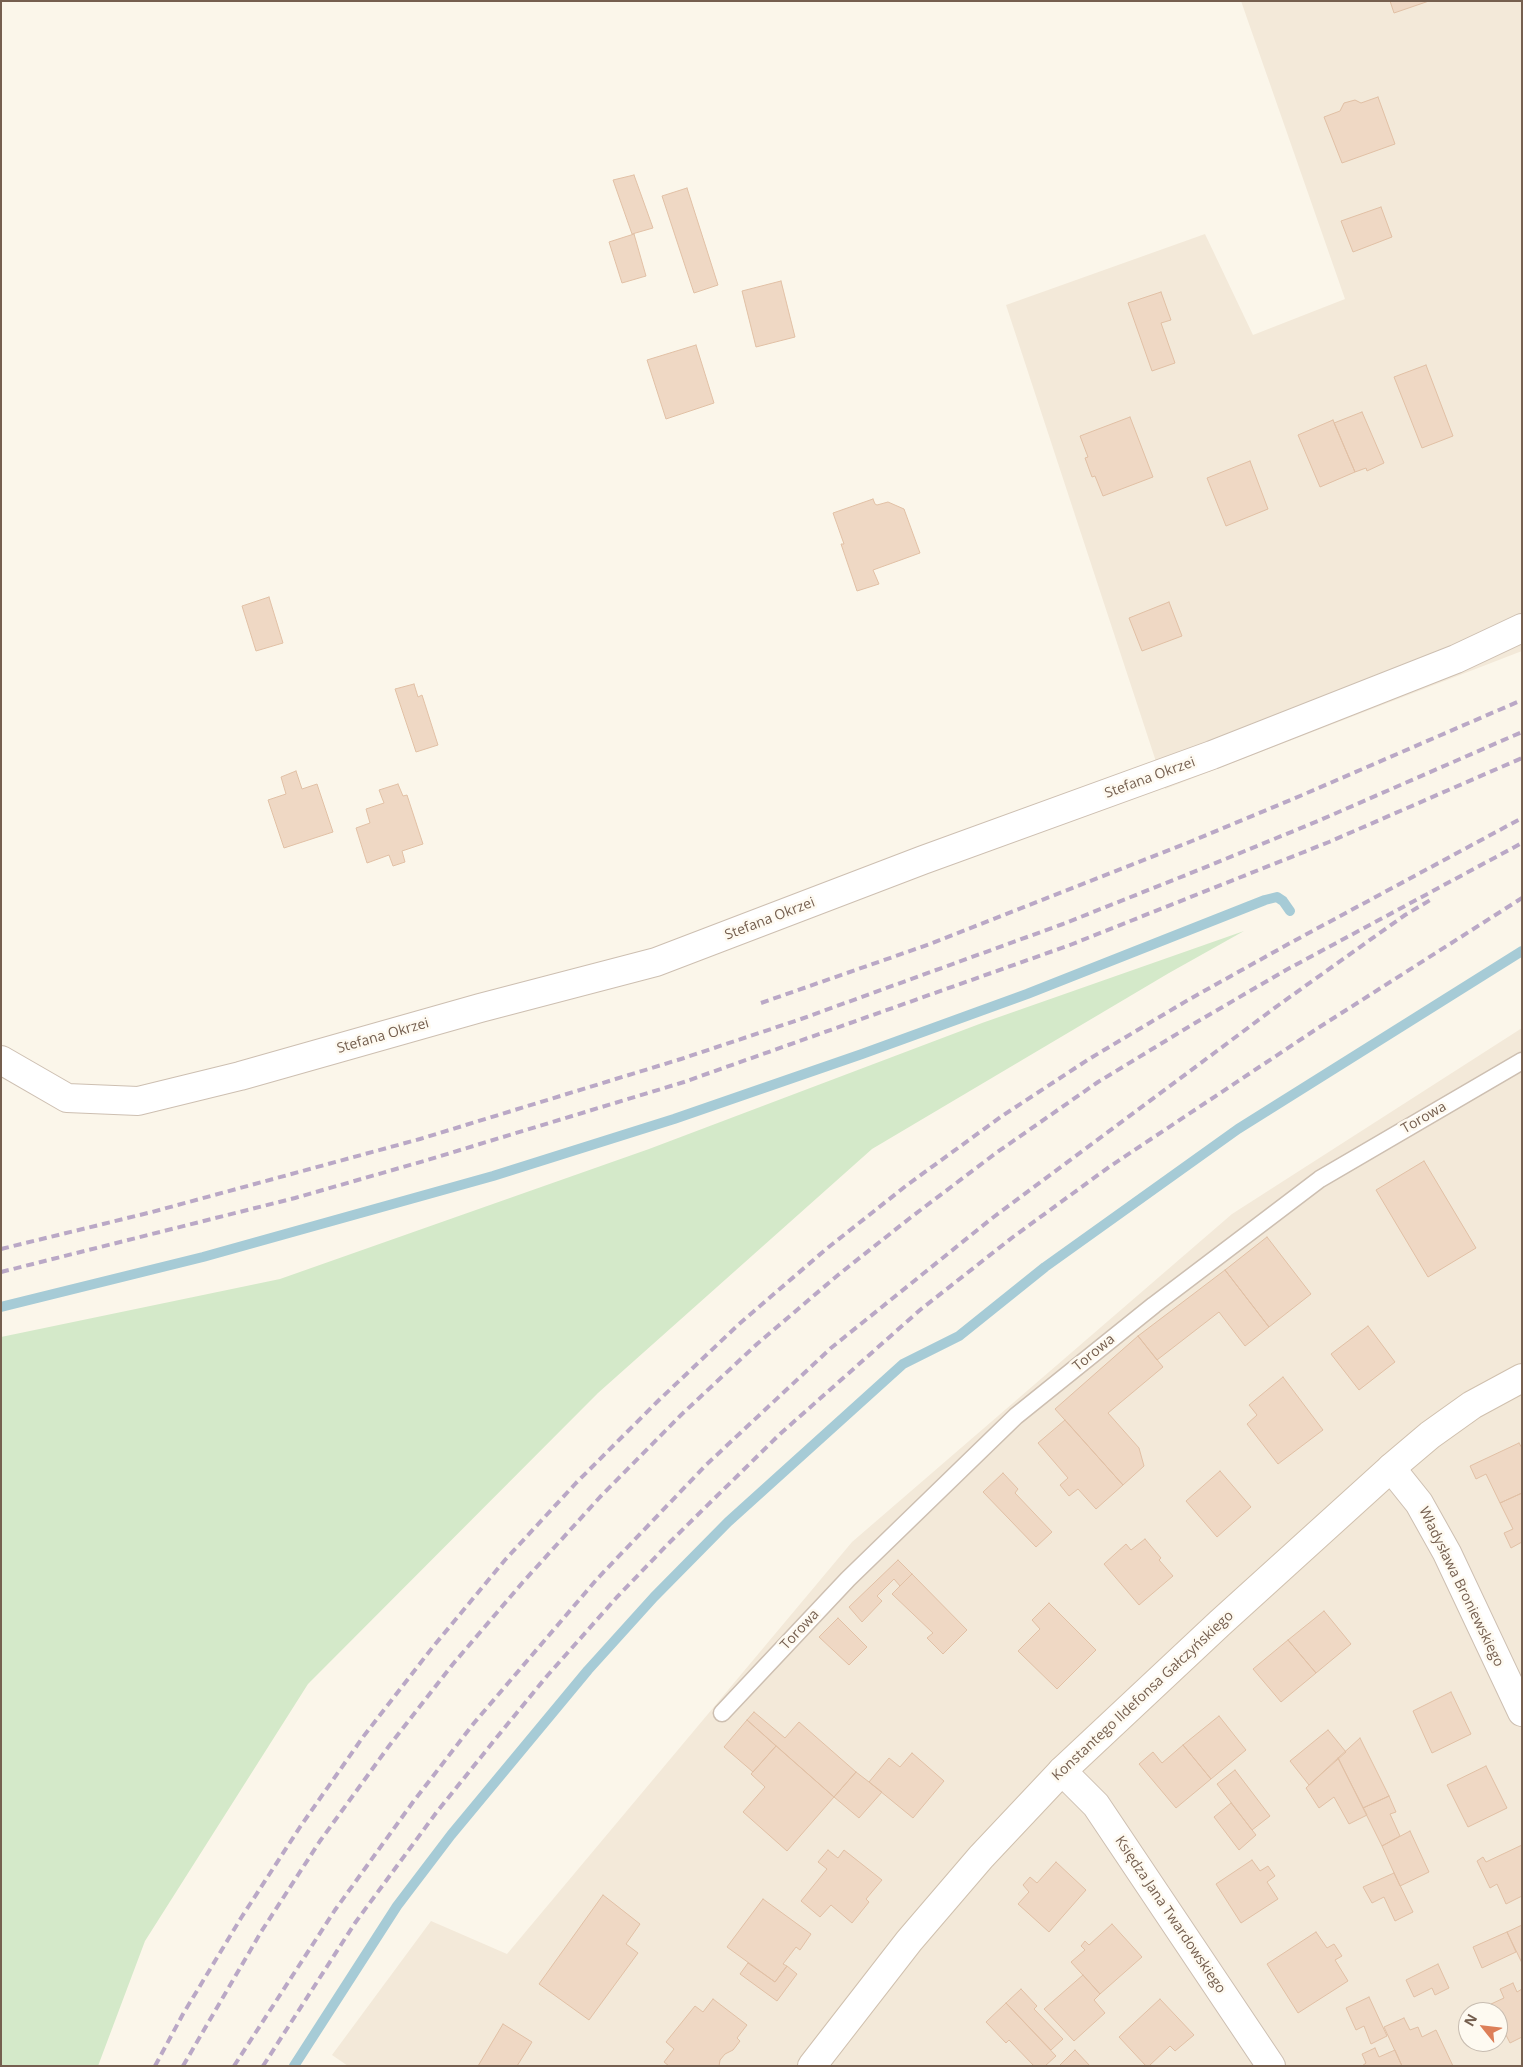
<!DOCTYPE html>
<meta charset="utf-8">
<style>
body{margin:0}
#map{position:relative;width:1523px;height:2067px;overflow:hidden;background:#fbf6ea;font-family:"Open Sans",sans-serif}
canvas{display:block}
.frame{position:absolute;inset:0;border:2px solid #755f4f;pointer-events:none}
.north{position:absolute;left:1458px;top:2002px;width:50px;height:50px;box-sizing:border-box;background:#fefaf1;border:1px solid #c7bcb0;border-radius:50%;rotate:299deg;font-size:14px;font-weight:700;line-height:20px;text-align:center;color:#755f4f}
.north::after{content:'';display:block;margin:auto;width:18px;height:22px;background:#dd7f58;clip-path:polygon(50% 0,100% 100%,50% 72%,0 100%)}
</style>
<div id="map">
<canvas width="1523" height="2067"></canvas>
<div class="frame"></div>
<div class="north">N</div>
</div>
<script>
const ctx = document.querySelector('canvas').getContext('2d');
ctx.lineJoin = 'round';
function fill(path, color) {
  ctx.fillStyle = color;
  ctx.fill(path, 'evenodd');
}
function poly(rows) {
  const path = new Path2D();
  for (const r of rows) {
    path.moveTo(r[0], r[1]);
    for (let i = 2; i < r.length; i += 2) path.lineTo(r[i], r[i + 1]);
  }
  return path;
}
function trace(path, color, width, dash) {
  ctx.strokeStyle = color;
  ctx.lineWidth = width;
  ctx.lineCap = dash ? 'butt' : 'round';
  ctx.setLineDash(dash || []);
  ctx.stroke(path);
}
function drawText(font, color, halo, rows, align = 'center') {
  ctx.font = font + ' "Open Sans",sans-serif';
  ctx.lineWidth = 5;
  ctx.setLineDash([]);
  ctx.textBaseline = 'middle';
  ctx.strokeStyle = halo;
  ctx.fillStyle = color;
  for (const [text, x, y, turn = 0] of rows) {
    ctx.save();
    ctx.translate(x, y);
    ctx.rotate((+turn || 0) * Math.PI / 180);
    ctx.textAlign = isNaN(turn) ? turn : align;
    if (halo) ctx.strokeText(text, 0, 0);
    ctx.fillText(text, 0, 0);
    ctx.restore();
  }
}
fill(poly([
 [1241,1,1522,1,1522,651,1165,789,1006,305,1205,234,1253,335,1345,299],
 [1522,1028,1522,2066,348,2066,332,2055,431,1921,507,1954,852,1542,1232,1214],
 [1468,2012,1498,2012,1498,2042,1468,2042]
]), '#f3e9d9');
fill(poly([
 [1244,931,1169,973,872,1149,598,1393,308,1684,145,1941,98,2066,1,2066,1,1337,280,1279,649,1149,982,1023]
]), '#d4e9c9');
trace(poly([
 [1,1307,203,1257,493,1176,674,1119,862,1054,1027,994,1265,900,1277,897,1283,901,1290,911],
 [294,2066,397,1906,451,1835,588,1670,654,1597,728,1522,903,1364,959,1336,1045,1267,1238,1129,1522,951]
]), '#a6cbd6', 10);
const building = poly([
 [1390,1,1429,1,1394,13,1390,1],
 [1378,97,1395,144,1342,163,1324,117,1340,111,1344,103,1355,100,1361,103,1378,97],
 [634,175,653,228,632,234,613,180,634,175],
 [687,188,718,285,694,293,662,196,687,188],
 [1381,207,1392,237,1353,252,1341,221,1381,207],
 [634,234,646,276,622,283,609,242,634,234],
 [781,281,795,337,756,347,742,291,781,281],
 [1161,292,1171,320,1161,323,1175,363,1152,371,1128,303,1161,292],
 [696,345,714,403,666,419,647,360,696,345],
 [1426,365,1453,436,1422,448,1394,377,1426,365],
 [1362,412,1384,463,1367,471,1366,468,1355,472,1334,423,1362,412],
 [1130,417,1153,477,1103,496,1095,476,1092,477,1085,458,1088,457,1080,436,1130,417],
 [1333,420,1355,472,1320,487,1298,435,1333,420],
 [1250,461,1268,509,1226,526,1207,478,1250,461],
 [873,499,875,504,877,505,888,502,904,509,920,553,873,570,879,584,857,591,841,544,844,544,833,513,873,499],
 [269,597,283,643,256,651,242,606,269,597],
 [1169,602,1182,636,1142,651,1129,618,1169,602],
 [414,684,418,697,422,695,438,745,416,752,395,689,414,684],
 [296,771,302,789,317,784,333,832,284,848,268,800,286,794,281,777,296,771],
 [398,784,403,796,407,795,423,844,402,851,405,862,393,866,389,855,367,863,356,828,370,823,366,809,384,803,379,790,398,784],
 [1424,1161,1476,1248,1428,1277,1376,1190,1424,1161],
 [1267,1237,1311,1294,1269,1327,1225,1270,1267,1237],
 [1225,1270,1269,1327,1245,1346,1219,1312,1157,1360,1138,1336,1225,1270],
 [1368,1326,1395,1362,1359,1390,1331,1354,1368,1326],
 [1138,1336,1163,1367,1108,1413,1139,1448,1144,1466,1123,1485,1055,1409,1138,1336],
 [1283,1377,1323,1430,1278,1464,1247,1424,1257,1415,1249,1405,1283,1377],
 [1065,1420,1123,1485,1096,1509,1078,1489,1069,1496,1060,1485,1068,1478,1038,1443,1065,1420],
 [1519,1443,1522,1448,1522,1493,1500,1503,1486,1474,1476,1479,1470,1466,1519,1443],
 [1220,1471,1251,1507,1217,1537,1186,1501,1220,1471],
 [1003,1473,1018,1489,1015,1493,1052,1532,1036,1547,983,1492,1003,1473],
 [1522,1493,1522,1542,1511,1548,1504,1533,1513,1529,1500,1503,1522,1493],
 [1145,1539,1161,1558,1159,1560,1173,1576,1139,1605,1104,1564,1126,1544,1131,1550,1145,1539],
 [898,1560,912,1574,900,1586,894,1579,877,1596,882,1601,862,1622,849,1607,898,1560],
 [912,1574,967,1630,943,1654,927,1638,933,1633,892,1594,912,1574],
 [1049,1603,1096,1650,1057,1689,1018,1651,1040,1629,1032,1620,1049,1603],
 [1324,1611,1351,1644,1316,1673,1288,1640,1324,1611],
 [838,1618,867,1647,849,1665,819,1637,838,1618],
 [1288,1640,1316,1673,1281,1702,1253,1669,1288,1640],
 [1451,1692,1471,1734,1432,1753,1413,1711,1451,1692],
 [754,1712,785,1738,799,1722,856,1772,834,1797,747,1720,754,1712],
 [1219,1716,1246,1750,1211,1779,1183,1745,1219,1716],
 [747,1720,776,1746,753,1772,724,1747,747,1720],
 [1328,1730,1346,1752,1309,1785,1290,1761,1328,1730],
 [1360,1738,1389,1796,1363,1808,1338,1758,1360,1738],
 [1183,1745,1211,1779,1176,1808,1139,1764,1153,1752,1162,1763,1183,1745],
 [776,1746,834,1797,787,1851,743,1812,765,1787,751,1774,776,1746],
 [912,1753,944,1781,913,1818,869,1782,889,1758,900,1767,912,1753],
 [1338,1758,1367,1815,1349,1824,1334,1797,1319,1808,1306,1788,1338,1758],
 [1486,1766,1507,1808,1468,1827,1447,1785,1486,1766],
 [1235,1770,1270,1816,1252,1830,1217,1784,1235,1770],
 [856,1772,882,1792,859,1818,834,1797,856,1772],
 [1389,1796,1396,1812,1390,1814,1400,1836,1382,1846,1363,1808,1389,1796],
 [1231,1803,1256,1835,1239,1850,1214,1817,1231,1803],
 [1410,1831,1429,1872,1400,1886,1382,1846,1410,1831],
 [1522,1845,1522,1896,1506,1904,1497,1884,1490,1888,1477,1861,1483,1857,1486,1862,1522,1845],
 [828,1850,838,1858,844,1850,882,1880,866,1899,869,1902,852,1923,831,1905,820,1917,801,1901,827,1869,818,1862,828,1850],
 [1252,1860,1260,1871,1268,1866,1275,1876,1267,1882,1278,1899,1241,1923,1216,1884,1252,1860],
 [1056,1862,1086,1890,1049,1932,1018,1904,1029,1892,1023,1885,1030,1877,1037,1883,1056,1862],
 [1394,1873,1413,1912,1395,1921,1384,1897,1372,1903,1363,1887,1394,1873],
 [603,1895,640,1924,626,1944,638,1953,589,2020,539,1984,603,1895],
 [763,1899,811,1934,800,1950,796,1947,783,1964,787,1966,775,1982,727,1947,763,1899],
 [1112,1924,1142,1957,1100,1994,1071,1962,1085,1950,1081,1946,1085,1941,1089,1945,1112,1924],
 [1522,1925,1522,1963,1507,1932,1522,1925],
 [1316,1932,1327,1948,1334,1944,1342,1956,1335,1960,1348,1981,1298,2013,1267,1964,1316,1932],
 [1507,1932,1516,1952,1482,1968,1473,1947,1507,1932],
 [748,1963,775,1982,787,1966,797,1974,777,2001,740,1974,748,1963],
 [1438,1964,1449,1988,1435,1995,1432,1988,1414,1997,1406,1980,1438,1964],
 [1083,1975,1100,1994,1094,2000,1105,2013,1074,2041,1044,2009,1083,1975],
 [1513,1983,1517,1992,1522,1989,1522,2037,1510,2043,1498,2019,1498,2012,1495,2012,1491,2004,1504,1998,1500,1989,1513,1983],
 [1021,1989,1037,2006,1034,2009,1063,2039,1051,2050,1006,2003,1021,1989],
 [1369,1997,1387,2036,1371,2044,1364,2026,1356,2030,1346,2008,1369,1997],
 [713,1999,747,2025,737,2038,740,2041,733,2050,725,2054,720,2060,719,2066,669,2066,664,2062,674,2049,666,2042,695,2006,703,2012,713,1999],
 [1160,1999,1194,2035,1175,2051,1170,2046,1149,2066,1146,2066,1119,2037,1160,1999],
 [1006,2003,1056,2056,1045,2066,1034,2066,1009,2040,1006,2043,986,2022,1006,2003],
 [1404,2018,1410,2030,1418,2027,1422,2037,1436,2030,1453,2066,1402,2066,1384,2027,1404,2018],
 [503,2024,532,2042,517,2066,478,2066,503,2024],
 [1375,2048,1379,2057,1395,2050,1402,2066,1362,2066,1366,2063,1362,2054,1375,2048],
 [1075,2050,1090,2066,1059,2066,1075,2050]
]);
fill(building, '#efd8c4');
trace(building, '#e1c0a5', 1);
const lane = poly([
 [722,1713,848,1579,1016,1416,1154,1305,1320,1179,1522,1061]
]);
const street = poly([
 [1,1060,67,1098,138,1101,240,1076,480,1008,656,962,923,860,1212,755,1456,659,1522,628],
 [1391,1468,1419,1503,1447,1553,1522,1712],
 [1062,1771,1096,1805,1271,2066]
]);
const secondary = poly([
 [812,2066,909,1941,981,1857,1062,1771,1220,1623,1391,1468,1430,1435,1472,1405,1522,1378]
]);
trace(lane, '#cdbfb1', 19);
trace(street, '#cdbfb1', 30);
trace(secondary, '#d0c0ae', 30);
trace(lane, '#fff', 16);
trace(street, '#fff', 28);
trace(secondary, '#fff', 28);
trace(poly([
 [761,1003,930,944,1192,841,1300,796,1522,700],
 [1,1249,152,1212,420,1139,681,1059,801,1019,1063,924,1201,869,1318,821,1522,732],
 [1,1272,295,1198,424,1161,684,1082,1070,945,1329,842,1522,758],
 [155,2066,183,2014,241,1918,300,1827,363,1737,432,1648,505,1560,576,1483,658,1401,738,1325,825,1250,907,1185,1002,1116,1089,1059,1188,1000,1292,942,1522,818],
 [183,2066,261,1932,320,1841,389,1746,453,1664,523,1582,600,1497,681,1415,757,1344,838,1275,910,1218,996,1153,1098,1082,1195,1023,1286,970,1522,843],
 [234,2066,335,1910,413,1802,474,1723,597,1579,706,1465,831,1348,991,1219,1280,1004,1405,915,1432,899],
 [263,2066,355,1923,436,1813,497,1737,547,1676,617,1597,670,1542,780,1434,920,1310,1013,1237,1109,1167,1318,1028,1522,898]
]), '#baa8c6', 4, [8, 5]);
drawText('14px', '#755f4f', '#fefaf1', [
 ["Stefana Okrzei",1150,778,-20],
 ["Stefana Okrzei",770,919,-21],
 ["Stefana Okrzei",383,1036,-16],
 ["Torowa",1424,1118,-30],
 ["Torowa",1094,1353,-39],
 ["Władysława Broniewskiego",1461,1587,64],
 ["Torowa",800,1630,-47],
 ["Konstantego Ildefonsa Gałczyńskiego",1143,1696,-43],
 ["Księdza Jana Twardowskiego",1170,1915,56]
]);
</script>
